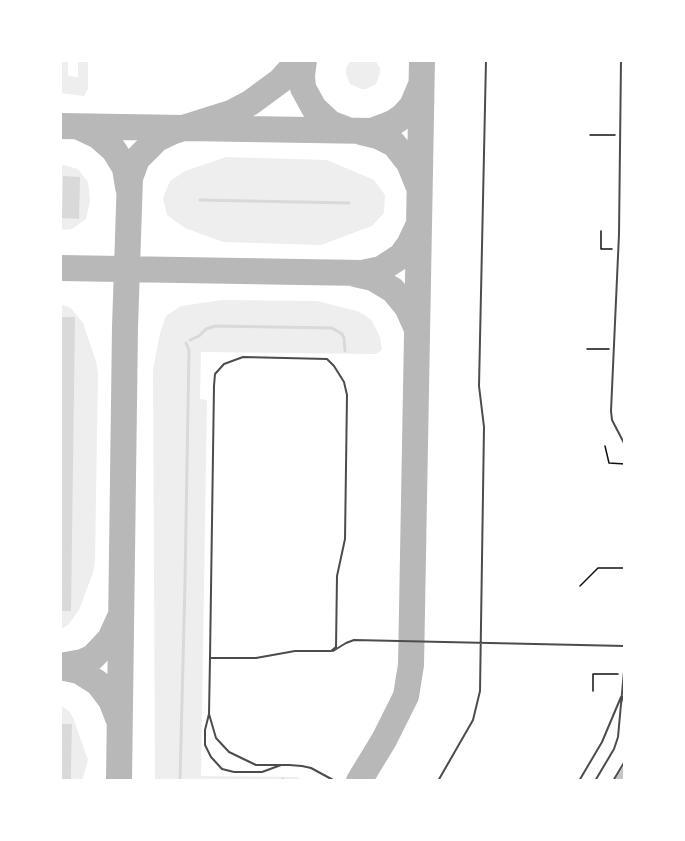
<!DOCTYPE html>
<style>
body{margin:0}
#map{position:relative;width:685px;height:841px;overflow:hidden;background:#fff;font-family:Manrope,sans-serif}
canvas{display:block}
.frame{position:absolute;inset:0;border:62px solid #fff;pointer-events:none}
</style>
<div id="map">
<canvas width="685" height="841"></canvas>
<div class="frame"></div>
</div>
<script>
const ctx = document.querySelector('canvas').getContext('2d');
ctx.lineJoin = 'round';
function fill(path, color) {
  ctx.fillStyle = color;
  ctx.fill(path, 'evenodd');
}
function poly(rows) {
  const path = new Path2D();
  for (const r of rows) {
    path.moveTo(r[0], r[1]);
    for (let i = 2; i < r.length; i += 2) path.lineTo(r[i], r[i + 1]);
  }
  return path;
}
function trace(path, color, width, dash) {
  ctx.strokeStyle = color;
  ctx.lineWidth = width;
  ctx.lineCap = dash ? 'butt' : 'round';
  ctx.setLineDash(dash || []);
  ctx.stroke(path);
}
fill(poly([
 [60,60,68,60,68,76,78,77,78,60,88,60,88,89,84,96,60,93],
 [351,60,375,60,380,68,380,73,376,84,366,89,361,89,350,84,346,74,346,68],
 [226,157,327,160,374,180,385,195,384,213,372,226,321,245,223,242,185,228,167,215,163,198,170,181,185,171],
 [60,164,78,169,88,182,90,201,86,219,72,229,60,230],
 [222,300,317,301,357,311,365,315,372,321,380,337,382,350,376,354,201,352,200,399,207,400,201,776,297,777,305,781,155,781,153,370,160,333,166,316,181,306],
 [60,304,71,308,83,323,96,361,98,374,95,561,93,573,79,610,68,625,60,630],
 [60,705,70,712,74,720,88,760,82,781,71,781,72,724,60,724]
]), '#eee');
fill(poly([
 [63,176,80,177,79,219,62,218],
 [62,317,75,317,71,611,60,611],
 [60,724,72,724,71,781,60,781]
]), '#d9d9d9');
trace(poly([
 [200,200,349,203],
 [190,340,199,336,206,329,215,326,332,328,342,334,344,338,345,351],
 [185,581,189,350,186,343],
 [180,781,185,582],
 [282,781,283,779]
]), '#d9d9d9', 3);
trace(poly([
 [304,60,302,76,303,88,314,108,330,123,348,130],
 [60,126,372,131,393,123,403,116,412,106,420,87],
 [81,128,98,136,114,150,125,168,128,187],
 [361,132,378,136,394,144,409,163,418,185],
 [60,268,362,273,381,269,401,256,409,245,418,226],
 [355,274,373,278,393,290,407,307,416,327],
 [60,666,82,662,93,657,110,639,119,619],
 [60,667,79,671,98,683,111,700,118,718],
 [119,781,125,327,130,178,137,159,157,139,174,131,231,113,250,103,280,81,299,60],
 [359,781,384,740,406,696,411,665,422,60]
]), '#b8b8b8', 26);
fill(poly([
 [625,764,625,781,614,781]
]), '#c4c4c4');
trace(poly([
 [590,135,615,135],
 [601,231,601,249,612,249],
 [587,349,609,349],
 [605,446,609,463,625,464],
 [580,586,598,568,625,568],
 [593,691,593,674,618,674]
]), '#111', 1.5);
trace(poly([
 [621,60,619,234,611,411,612,420,625,445],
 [333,651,346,643,354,640,625,646],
 [623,697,625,710],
 [209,714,210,658,214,386,215,374,224,364,243,357,327,359,334,366,344,382,347,395,345,539,337,576,336,647,331,651,295,651,256,658,210,658],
 [281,765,262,772,234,772,222,769,211,757,205,745,205,730,209,714,216,738,229,752,256,765,289,765,302,766,311,768,335,781],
 [438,781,473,720,480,691,484,427,479,386,486,60],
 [579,781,602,742,621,697],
 [595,781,614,749,618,737,625,660],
 [613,781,625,761]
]), '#4c4c4c', 2);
</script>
